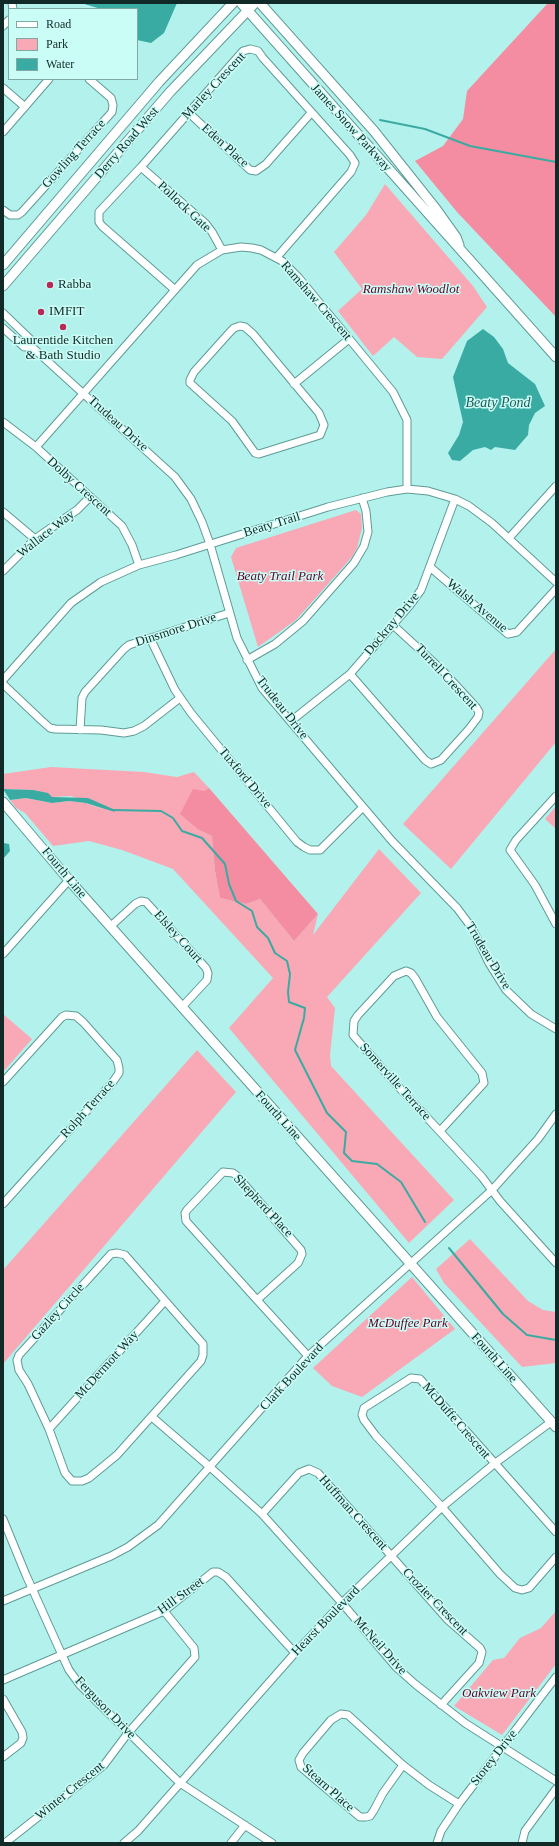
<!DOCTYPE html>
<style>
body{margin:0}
#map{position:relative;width:559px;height:1846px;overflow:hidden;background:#b3f2ec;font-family:Georgia,serif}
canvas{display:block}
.frame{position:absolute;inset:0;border:4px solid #112a28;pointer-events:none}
.legend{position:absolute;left:8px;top:8px;width:130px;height:72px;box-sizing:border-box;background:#cbfdf7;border:1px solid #81a9a4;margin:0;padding:5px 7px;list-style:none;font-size:12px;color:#112a28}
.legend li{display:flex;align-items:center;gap:8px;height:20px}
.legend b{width:20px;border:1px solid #81a9a4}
</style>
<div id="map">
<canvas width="559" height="1846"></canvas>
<div class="frame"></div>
<ul class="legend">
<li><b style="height:5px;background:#fff"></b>Road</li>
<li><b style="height:11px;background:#f9a8b5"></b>Park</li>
<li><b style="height:11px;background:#39aba3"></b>Water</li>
</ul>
</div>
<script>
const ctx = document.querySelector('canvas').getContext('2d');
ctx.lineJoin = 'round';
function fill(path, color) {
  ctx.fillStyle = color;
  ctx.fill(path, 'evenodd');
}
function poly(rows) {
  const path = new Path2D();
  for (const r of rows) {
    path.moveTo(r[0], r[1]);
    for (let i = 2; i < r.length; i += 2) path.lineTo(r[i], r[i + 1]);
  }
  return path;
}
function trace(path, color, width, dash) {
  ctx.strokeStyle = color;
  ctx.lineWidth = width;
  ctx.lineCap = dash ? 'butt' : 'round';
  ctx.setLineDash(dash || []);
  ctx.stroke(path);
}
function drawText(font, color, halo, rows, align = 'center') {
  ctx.font = font + ' Georgia,serif';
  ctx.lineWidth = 3;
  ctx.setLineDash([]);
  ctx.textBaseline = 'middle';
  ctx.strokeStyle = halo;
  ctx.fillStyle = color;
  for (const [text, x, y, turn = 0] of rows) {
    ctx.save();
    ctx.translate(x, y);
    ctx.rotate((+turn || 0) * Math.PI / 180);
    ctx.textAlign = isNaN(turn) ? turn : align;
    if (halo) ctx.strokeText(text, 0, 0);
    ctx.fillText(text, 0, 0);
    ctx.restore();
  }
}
fill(poly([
 [385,184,473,286,487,307,442,359,417,357,394,337,373,356,338,311,362,289,334,252,366,215],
 [356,510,361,514,362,528,357,548,352,557,296,620,258,647,231,557,236,548],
 [556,649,556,742,451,869,403,824],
 [51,767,144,772,177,777,194,772,209,788,204,791,199,830,212,836,215,871,220,898,246,904,260,899,294,941,318,914,313,935,379,849,421,893,327,997,335,1008,330,1055,331,1066,454,1200,409,1243,229,1028,273,978,173,869,122,850,89,841,53,846,25,813,16,808,10,800,26,798,52,803,69,801,86,803,109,812,71,796,51,797,33,790,3,789,3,774],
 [556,806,556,829,545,819],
 [3,1014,32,1039,3,1072],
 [197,1050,236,1092,3,1364,3,1270],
 [470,1239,528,1301,543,1310,556,1312,556,1363,522,1367,444,1283,436,1269],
 [412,1277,455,1329,362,1397,332,1386,313,1368],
 [556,1611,556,1664,502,1735,454,1706,493,1660,504,1658,520,1638,541,1628]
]), '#f9a8b5');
fill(poly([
 [548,3,556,3,556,317,457,212,415,161,443,146,463,119,467,91],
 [209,788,318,914,294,941,260,899,246,904,220,898,215,871,212,836,199,830,180,814,193,789,204,791]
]), '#f48da1');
fill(poly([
 [81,3,177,3,164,33,151,43,137,40,137,9,101,9],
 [483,329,494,337,503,349,508,363,535,384,545,406,535,413,529,425,528,435,515,450,495,447,491,450,485,447,473,450,460,461,452,460,448,453,459,435,463,422,453,377,467,341],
 [3,789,33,790,48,793,52,797,88,798,113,809,115,812,86,803,69,801,52,803,26,798,10,800],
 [3,843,9,844,10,851,3,859]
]), '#39aba3');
trace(poly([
 [380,120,425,129,470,146,556,162],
 [112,810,161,811,173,818,182,831,202,838,225,864,229,884,236,901,252,911,257,927,268,938,275,953,287,961,290,974,288,992,289,1002,305,1008,304,1018,295,1050,327,1113,346,1132,344,1153,352,1161,377,1164,401,1182,425,1222],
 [449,1248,503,1314,527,1335,556,1340]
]), '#39aba3', 2);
const minor = poly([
 [12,3,13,9],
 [3,26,9,20],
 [3,88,25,107],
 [189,113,250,170,256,171,266,164,311,113],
 [3,132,49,79],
 [141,167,206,224,212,232,222,250],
 [3,210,10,215,18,215,22,212,112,112,113,105,111,98,89,79],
 [174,289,102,226,99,222,99,212,141,167,243,51,250,49,258,51,263,58,350,155,355,163,351,172,277,257],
 [3,313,31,340,32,347],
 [240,326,245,327,253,334,319,413,324,425,320,435,259,454,255,453,232,421,190,383,190,380,194,372,230,332,234,328,240,326],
 [3,328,24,347,32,347,175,477,191,499,202,522,210,544,237,638,262,688,392,841,457,908,472,928,489,963,506,990,531,1014,556,1029],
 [294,384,349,339],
 [3,422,36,447,122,526,132,545,139,565],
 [36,447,197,265,222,250,241,247,252,248,261,250,282,261,299,278,393,392,407,420,407,489],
 [3,512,35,539],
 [509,538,556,486],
 [430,567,508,634,517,632,556,589],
 [3,571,35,539,77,510,90,497],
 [150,638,175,690,191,713,297,842,304,847,310,850,320,850,363,807],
 [247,660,275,644,303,621,354,563,364,546,368,532,366,511,362,498],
 [350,674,425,760,431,764,441,760,469,729,478,717,479,712,476,707,442,670,393,625],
 [3,680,71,603,101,582,139,565,176,555,328,507,387,492,407,489,428,491,455,499,469,506,492,523,556,582],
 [3,684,41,720,50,728,55,729,101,730,124,733,134,731,144,726,180,698],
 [291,721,350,674,410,605,421,590,455,499],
 [80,730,82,698,85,692,124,649,129,645,229,613],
 [556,796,516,840,510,850,535,885,556,924],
 [111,926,135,904,141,901,146,902,206,968,208,973,207,980,182,1007],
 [3,954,69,880],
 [3,1082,62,1017,66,1015,76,1016,83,1022,117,1060,119,1068,119,1073,112,1083,3,1204],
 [440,1131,484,1083,482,1073,437,1017,415,978,411,973,406,971,394,976,358,1015,354,1021,353,1035,395,1083,482,1177,500,1201,556,1263],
 [117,1253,125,1255,203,1344,203,1355,201,1361,117,1455,89,1478,82,1481,72,1481,65,1473,49,1429,28,1384,19,1370,17,1360,19,1355,111,1254,117,1253],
 [257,1300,186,1221,185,1213,187,1210,223,1172,233,1173,237,1176,301,1250,302,1254,298,1263,257,1300,308,1356],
 [152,1417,210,1467,262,1514,342,1603,396,1667,415,1684,465,1723,556,1781],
 [49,1429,165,1301],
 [262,1514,299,1473,309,1469,318,1473,447,1619,480,1648,482,1652,479,1663,441,1705],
 [3,1519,26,1575,62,1655,69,1670,80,1685,180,1783,272,1843],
 [556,1532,420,1379,411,1378,364,1408,362,1415,364,1420,376,1436,442,1507,500,1574,515,1588,522,1590,529,1588,556,1557],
 [3,1601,111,1556,128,1547,158,1525,308,1356,492,1190,538,1139,556,1114],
 [3,1680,164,1611,213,1572,218,1572,226,1577,295,1653],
 [3,1699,22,1732,23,1738,21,1743,3,1757],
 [403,1765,383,1793,374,1810,370,1816,366,1817,360,1817,354,1812,321,1784,301,1767,299,1760,303,1753,331,1720,341,1714,348,1715,403,1765,429,1785,459,1804],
 [5,1843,104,1765,128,1733,195,1657,194,1648,164,1611],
 [124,1843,138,1831,295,1653,342,1603,442,1507,494,1464,551,1422],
 [231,1843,245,1825],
 [437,1843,441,1831,459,1804,556,1677],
 [522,1843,525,1831,556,1789]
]);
const major = poly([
 [241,3,556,357],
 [260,3,374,131,436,209,456,237,459,245],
 [3,265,159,82,233,3],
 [3,286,170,92,255,3],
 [3,802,69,880,556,1427]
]);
trace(minor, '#5f9b96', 9);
trace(major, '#5f9b96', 11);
trace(minor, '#fff', 7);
trace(major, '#fff', 9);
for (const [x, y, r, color] of [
 [50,285,4,"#b92955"],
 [41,312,4,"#b92955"],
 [63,327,4,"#b92955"]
]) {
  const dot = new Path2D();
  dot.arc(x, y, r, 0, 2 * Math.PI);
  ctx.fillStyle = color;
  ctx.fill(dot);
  trace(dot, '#cbfdf7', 1.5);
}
drawText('13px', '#112a28', '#cbfdf7', [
 ["Marley Crescent",214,86,-47],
 ["James Snow Parkway",351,128,48],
 ["Derry Road West",127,143,-49],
 ["Eden Place",225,146,42],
 ["Gowling Terrace",74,154,-48],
 ["Pollock Gate",184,207,43],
 ["Ramshaw Crescent",316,301,49],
 ["Trudeau Drive",118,424,42],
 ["Dolby Crescent",79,487,42],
 ["Beaty Trail",272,525,-17],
 ["Wallace Way",46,534,-38],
 ["Walsh Avenue",477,606,40],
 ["Dockray Drive",392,624,-50],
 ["Dinsmore Drive",176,630,-18],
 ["Turrell Crescent",446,677,47],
 ["Trudeau Drive",282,708,52],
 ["Tuxford Drive",245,778,50],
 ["Fourth Line",64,873,50],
 ["Elsley Court",178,937,48],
 ["Trudeau Drive",488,956,59],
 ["Somerville Terrace",395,1082,48],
 ["Rolph Terrace",88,1109,-48],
 ["Fourth Line",278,1116,48],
 ["Shepherd Place",263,1206,47],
 ["Gazley Circle",58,1312,-48],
 ["Fourth Line",494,1358,48],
 ["McDermott Way",107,1365,-48],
 ["Clark Boulevard",292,1377,-47],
 ["McDuffe Crescent",456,1421,49],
 ["Huffman Crescent",353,1513,48],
 ["Hill Street",181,1596,-36],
 ["Crozier Crescent",435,1602,46],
 ["Hearst Boulevard",326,1621,-46],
 ["McNeil Drive",380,1646,48],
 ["Ferguson Drive",105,1708,46],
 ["Storey Drive",494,1758,-52],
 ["Stearn Place",328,1788,42],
 ["Winter Crescent",70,1791,-39]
]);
drawText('13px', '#112a28', '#cbfdf7', [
 ["Rabba",58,285],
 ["IMFIT",49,312],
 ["Laurentide Kitchen",63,341,"center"],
 ["& Bath Studio",63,356,"center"]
], 'left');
drawText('italic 13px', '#620326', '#cbfdf7', [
 ["Ramshaw Woodlot",411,290],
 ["Beaty Trail Park",280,577],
 ["McDuffee Park",408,1324],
 ["Oakview Park",499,1694]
]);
drawText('italic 14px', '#1d5b56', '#cbfdf7', [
 ["Beaty Pond",498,403]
]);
</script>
